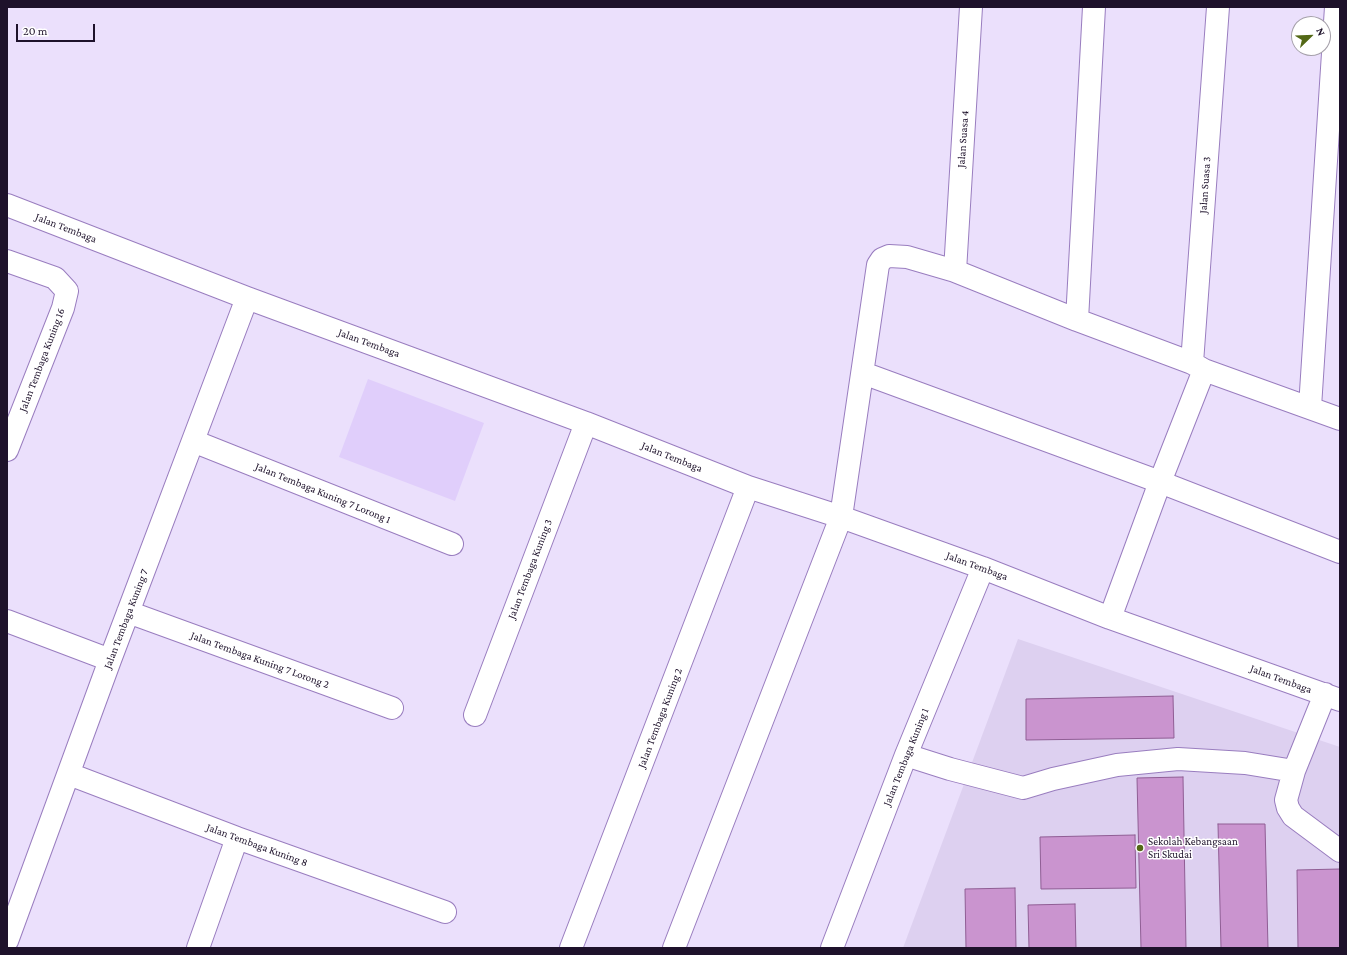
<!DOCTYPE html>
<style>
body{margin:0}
#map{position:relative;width:1347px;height:955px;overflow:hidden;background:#ebe0fc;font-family:"Crimson Pro",serif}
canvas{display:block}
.frame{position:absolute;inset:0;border:8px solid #1e122b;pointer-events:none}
.north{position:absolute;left:1291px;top:16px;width:40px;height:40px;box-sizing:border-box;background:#fff;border:1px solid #a5a0aa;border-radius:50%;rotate:67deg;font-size:11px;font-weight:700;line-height:16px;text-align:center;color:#1e122b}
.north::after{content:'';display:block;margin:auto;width:14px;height:18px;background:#536816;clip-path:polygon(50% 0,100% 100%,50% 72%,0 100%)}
.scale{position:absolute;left:16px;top:24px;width:79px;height:18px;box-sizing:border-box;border:2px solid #1e122b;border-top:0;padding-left:5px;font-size:12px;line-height:14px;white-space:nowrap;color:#1e122b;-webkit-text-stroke:3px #fff;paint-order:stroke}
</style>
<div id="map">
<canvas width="1347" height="955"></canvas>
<div class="frame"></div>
<div class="north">N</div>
<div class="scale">20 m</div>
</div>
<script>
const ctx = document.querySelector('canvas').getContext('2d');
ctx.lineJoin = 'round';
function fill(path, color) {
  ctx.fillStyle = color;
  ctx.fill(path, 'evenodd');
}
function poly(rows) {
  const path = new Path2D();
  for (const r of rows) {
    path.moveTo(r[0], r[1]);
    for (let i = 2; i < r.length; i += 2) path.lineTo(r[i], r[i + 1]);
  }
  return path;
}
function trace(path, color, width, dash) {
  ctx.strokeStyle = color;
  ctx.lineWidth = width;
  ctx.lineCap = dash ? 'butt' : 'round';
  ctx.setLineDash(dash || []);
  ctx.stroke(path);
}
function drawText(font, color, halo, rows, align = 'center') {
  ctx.font = font + ' "Crimson Pro",serif';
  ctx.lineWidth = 3;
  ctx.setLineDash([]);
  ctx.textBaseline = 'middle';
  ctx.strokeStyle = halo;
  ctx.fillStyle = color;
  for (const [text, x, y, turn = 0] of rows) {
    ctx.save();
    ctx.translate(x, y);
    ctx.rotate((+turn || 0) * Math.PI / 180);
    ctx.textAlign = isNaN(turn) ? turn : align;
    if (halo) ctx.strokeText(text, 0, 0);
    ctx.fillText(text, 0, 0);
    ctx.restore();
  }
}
fill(poly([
 [1018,639,1340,747,1340,948,903,948]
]), '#ddd0f0');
fill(poly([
 [368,379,484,423,455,501,339,457]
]), '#e0cefb');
const building = poly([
 [1173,696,1174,738,1026,740,1026,699,1173,696],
 [1183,777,1186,948,1141,948,1137,778,1183,777],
 [1218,824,1265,824,1268,948,1221,948,1218,824],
 [1135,835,1136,888,1041,889,1040,837,1135,835],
 [1340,869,1340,948,1298,948,1297,870,1340,869],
 [1015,888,1016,948,966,948,965,889,1015,888],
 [1075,904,1076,948,1029,948,1028,905,1075,904]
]);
fill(building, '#ca94cf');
trace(building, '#905e95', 1);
const minor = poly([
 [7,205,247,298,586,423,748,487,841,517,983,568,1110,618,1340,700],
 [7,261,55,278,67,291,63,308,7,450],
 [955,271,971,7],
 [1077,320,1094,7],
 [1192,363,1218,7],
 [863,373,1160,482,1340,552],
 [1310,407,1336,7],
 [193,441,452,544],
 [128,612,392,708],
 [1110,618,1160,482,1204,370],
 [7,621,110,660],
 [1325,694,1294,771,1286,800,1288,808,1293,816,1340,851],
 [475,715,586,423],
 [906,755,950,769,1023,788,1053,779,1117,765,1178,759,1245,763,1294,771],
 [69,774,237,838,445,912],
 [7,941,110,660,247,298],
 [198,948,237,838],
 [571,948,748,487],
 [674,948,841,517,878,265,882,259,889,256,907,257,955,271,1077,320,1192,363,1204,370,1340,419],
 [832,948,906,755,983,568]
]);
trace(minor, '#997dbf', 24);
trace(minor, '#fff', 22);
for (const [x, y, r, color] of [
 [1140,848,4,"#536816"]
]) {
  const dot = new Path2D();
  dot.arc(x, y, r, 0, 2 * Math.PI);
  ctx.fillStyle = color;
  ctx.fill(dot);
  trace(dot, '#fff', 1.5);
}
drawText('11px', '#1e122b', '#fff', [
 ["Jalan Suasa 4",963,139,-86],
 ["Jalan Suasa 3",1205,185,-86],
 ["Jalan Tembaga",66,228,21],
 ["Jalan Tembaga",369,343,20],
 ["Jalan Tembaga Kuning 16",42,360,-69],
 ["Jalan Tembaga",672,457,22],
 ["Jalan Tembaga Kuning 7 Lorong 1",323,493,22],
 ["Jalan Tembaga",977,566,20],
 ["Jalan Tembaga Kuning 3",530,569,-69],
 ["Jalan Tembaga Kuning 7",126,619,-69],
 ["Jalan Tembaga Kuning 7 Lorong 2",260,660,20],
 ["Jalan Tembaga",1281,679,20],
 ["Jalan Tembaga Kuning 2",660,718,-69],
 ["Jalan Tembaga Kuning 1",906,757,-68],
 ["Jalan Tembaga Kuning 8",257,845,20]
]);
drawText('11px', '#1e122b', '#fff', [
 ["Sekolah Kebangsaan",1148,842],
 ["Sri Skudai",1148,855]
], 'left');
</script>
